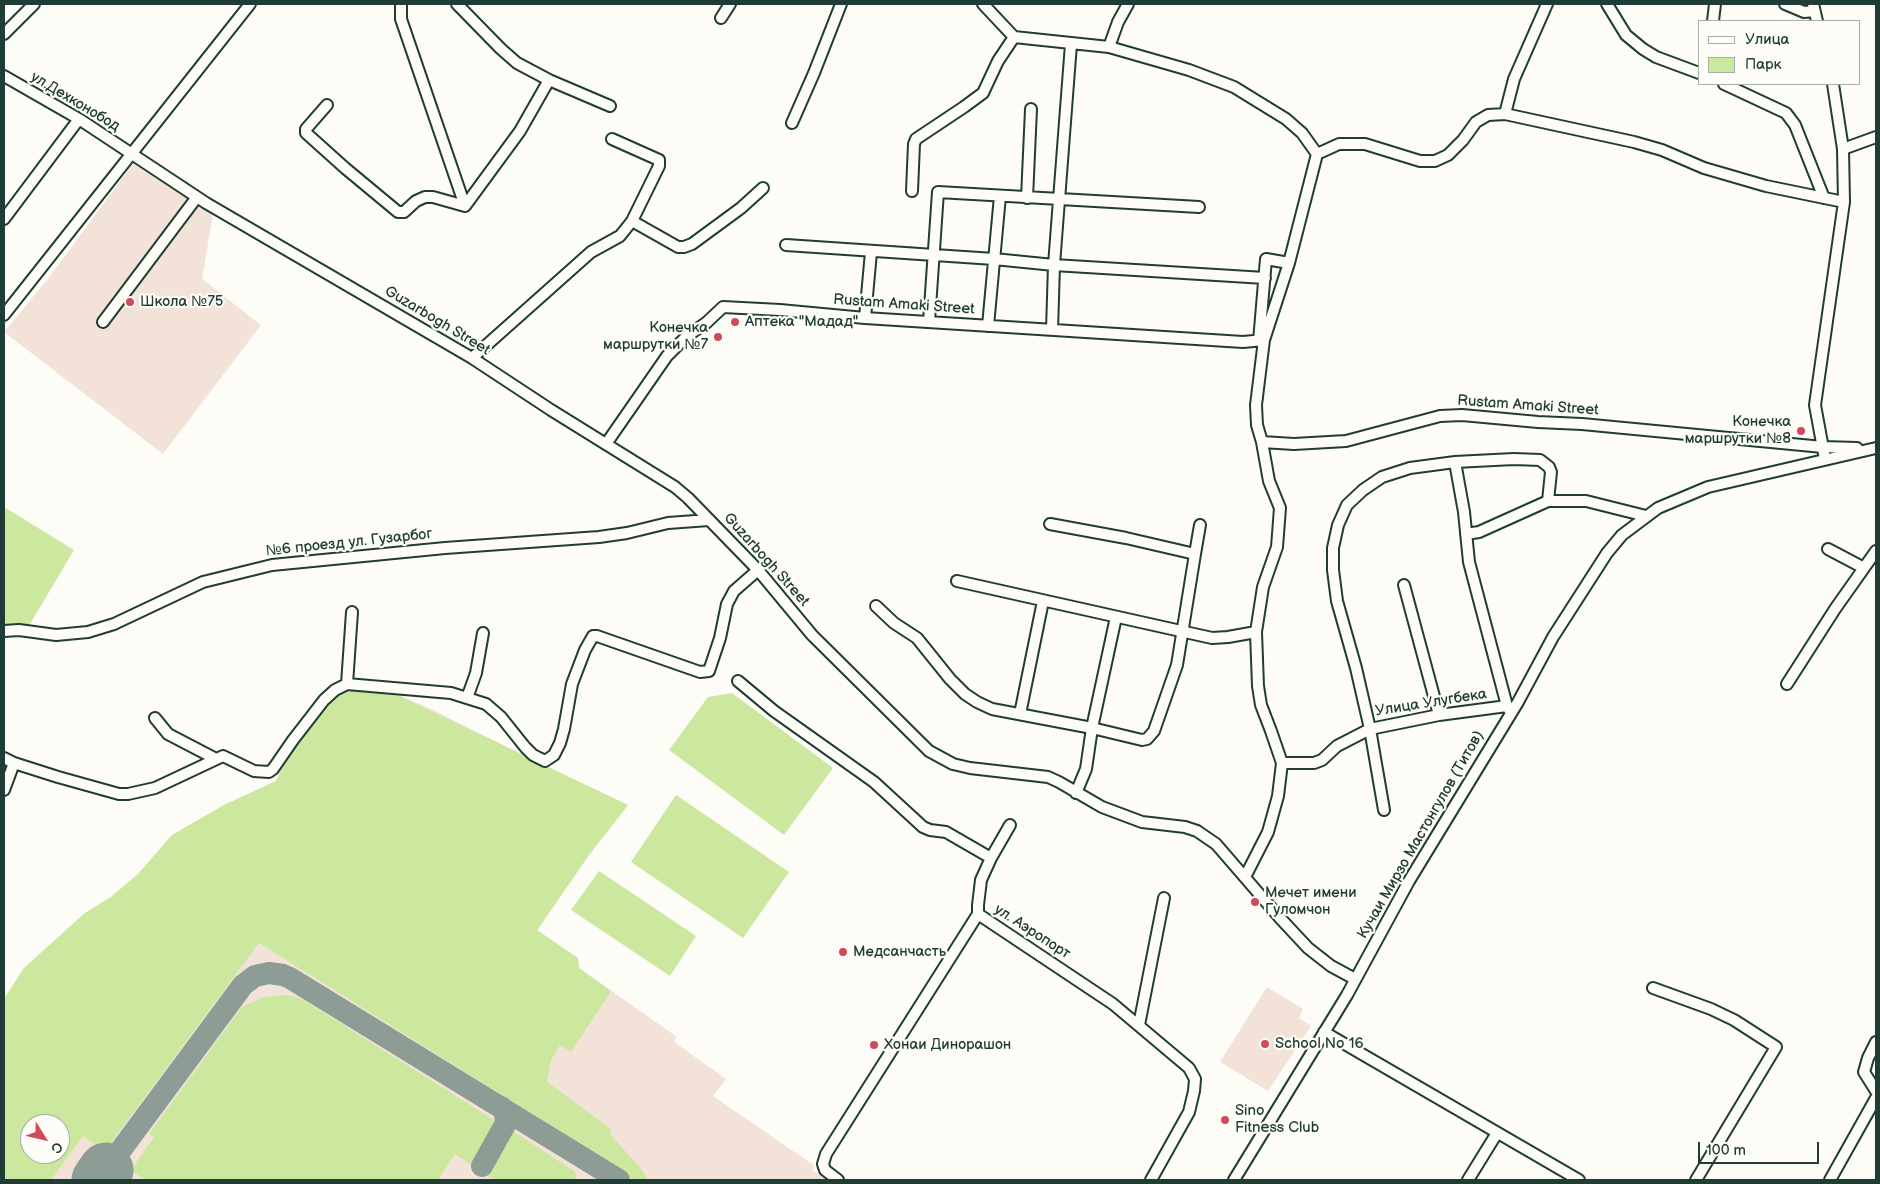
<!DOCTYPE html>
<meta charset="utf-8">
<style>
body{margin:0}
#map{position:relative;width:1880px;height:1184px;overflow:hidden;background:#fdfcf7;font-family:"Balsamiq Sans",sans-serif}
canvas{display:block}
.frame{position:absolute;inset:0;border:5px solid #1f3d34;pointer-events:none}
.legend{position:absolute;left:1698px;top:20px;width:162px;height:65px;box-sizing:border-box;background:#fdfcf7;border:1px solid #a4b0a9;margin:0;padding:6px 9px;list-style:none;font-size:15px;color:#1f3d34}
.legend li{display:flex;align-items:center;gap:10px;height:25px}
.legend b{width:25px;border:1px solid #a4b0a9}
.north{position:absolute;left:20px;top:1114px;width:50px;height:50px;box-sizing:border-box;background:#fdfcf7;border:1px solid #a4b0a9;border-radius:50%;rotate:126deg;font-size:14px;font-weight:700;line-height:20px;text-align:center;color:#1f3d34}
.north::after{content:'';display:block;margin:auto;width:18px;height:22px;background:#d1495b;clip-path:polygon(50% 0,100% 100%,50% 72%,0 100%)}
.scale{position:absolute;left:1698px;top:1142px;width:121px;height:22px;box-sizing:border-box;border:2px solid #1f3d34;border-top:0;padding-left:6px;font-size:15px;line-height:18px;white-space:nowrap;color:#1f3d34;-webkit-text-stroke:4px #fdfcf7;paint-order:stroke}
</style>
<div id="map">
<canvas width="1880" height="1184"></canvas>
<div class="frame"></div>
<ul class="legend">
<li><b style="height:6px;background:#fdfcf7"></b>Улица</li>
<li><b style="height:14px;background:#cce89f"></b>Парк</li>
</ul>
<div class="north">С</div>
<div class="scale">100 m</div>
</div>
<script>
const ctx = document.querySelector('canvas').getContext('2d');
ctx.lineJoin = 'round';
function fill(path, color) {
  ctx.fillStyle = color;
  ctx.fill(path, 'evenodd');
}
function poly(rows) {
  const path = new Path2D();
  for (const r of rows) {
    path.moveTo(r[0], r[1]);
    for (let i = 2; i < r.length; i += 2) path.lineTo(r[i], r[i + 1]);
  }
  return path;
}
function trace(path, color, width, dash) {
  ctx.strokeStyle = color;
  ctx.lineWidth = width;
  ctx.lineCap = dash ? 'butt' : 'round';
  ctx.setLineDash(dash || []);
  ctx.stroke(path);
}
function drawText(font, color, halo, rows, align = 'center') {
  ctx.font = font + ' "Balsamiq Sans",sans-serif';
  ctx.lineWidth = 4.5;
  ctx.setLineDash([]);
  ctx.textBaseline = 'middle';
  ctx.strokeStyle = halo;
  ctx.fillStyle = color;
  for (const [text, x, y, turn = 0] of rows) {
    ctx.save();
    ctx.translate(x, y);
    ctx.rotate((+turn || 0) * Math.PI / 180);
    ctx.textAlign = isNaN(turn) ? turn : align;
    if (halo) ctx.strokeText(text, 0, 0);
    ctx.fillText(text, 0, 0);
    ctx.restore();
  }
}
fill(poly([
 [133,164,213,214,202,279,261,325,163,454,4,332,47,280],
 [383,688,433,710,564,775,628,805,589,855,537,931,578,958,579,968,677,1037,674,1042,726,1079,713,1096,815,1166,812,1171,824,1175,832,1180,4,1180,4,999,24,968,85,913,111,897,138,874,172,835,224,805,276,781,281,770],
 [30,1124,60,1124,60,1154,30,1154],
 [1267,987,1303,1009,1299,1018,1311,1026,1268,1091,1220,1062]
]), '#f2e2d8');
fill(poly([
 [4,507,74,550,27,629,4,628],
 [347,686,383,688,628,805,589,855,537,930,578,958,579,968,611,991,571,1052,560,1045,551,1060,547,1082,611,1129,610,1134,642,1170,648,1180,635,1180,595,1153,259,943,104,1152,83,1136,51,1180,4,1180,4,999,24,968,85,913,111,897,138,874,172,835,224,805,276,781,281,770,315,716],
 [30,1124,60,1124,60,1154,30,1154],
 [732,693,833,768,784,835,669,750,708,697],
 [676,795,789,872,743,938,631,862],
 [599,871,696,936,670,976,571,910],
 [287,995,302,999,494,1120,495,1125,472,1165,455,1154,438,1180,145,1180,131,1170,154,1137,149,1134,242,1007,264,997],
 [513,1131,574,1171,577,1176,573,1180,495,1180,486,1175]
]), '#cce89f');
trace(poly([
 [482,1166,506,1123,505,1113,501,1107],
 [106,1170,243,985,255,976,269,973,283,975,290,978,619,1180]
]), '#8e9c96', 22);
trace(poly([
 [99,1180,106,1170]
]), '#8e9c96', 55);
const minor = poly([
 [401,4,401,19,465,206],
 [457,4,501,49,517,63,549,80,520,131,465,206],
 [983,4,1014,37,1109,47,1189,70,1234,87,1286,119,1302,133,1317,154],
 [1607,4,1626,35,1643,49,1656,57,1699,73],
 [1785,4,1804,12,1814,11],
 [1813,4,1817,21],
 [721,18,730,4],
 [1713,21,1715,4],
 [4,34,34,4],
 [1109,47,1118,22,1128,4],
 [4,76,79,119,206,203,472,358,551,410,675,487,688,498,758,570,812,635,929,751,953,764,970,768,1048,777,1059,782,1102,807,1142,822,1185,827,1197,831,1216,844,1280,918,1308,948,1331,966,1355,979],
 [549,80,610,106],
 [1724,84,1786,113,1795,125,1824,198],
 [327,105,306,129,306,133,345,168,398,212,404,212,416,201,425,197,433,197,465,206],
 [1505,114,1514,79,1547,4],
 [792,123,814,73,841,4],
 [1843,149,1876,137],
 [1317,154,1289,263,1264,340,1256,405,1257,425,1262,442,1294,444,1346,441,1440,416,1462,415,1538,422,1582,424,1823,447,1857,448],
 [1317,154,1339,144,1365,144,1420,161,1435,161,1448,155,1463,140,1476,122,1488,115,1505,114,1634,142,1662,150,1704,168,1766,186,1844,202],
 [912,191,914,144,916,139,964,107,983,93,998,61,1014,37],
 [1027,198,1031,109],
 [4,219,79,119],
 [632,221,678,247,684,247,692,244,741,208,763,188],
 [786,245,994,259,1054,265,1265,278],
 [4,315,250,4],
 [865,318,871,252],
 [103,322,197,197],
 [929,322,938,192,1199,207],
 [988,326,1000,196],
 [1052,330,1054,265,1071,44],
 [1259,341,1266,259,1289,263],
 [472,358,591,252,620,236,632,221,659,166,659,160,612,139],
 [606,444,667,356,687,336,706,323,723,307,780,310,865,318,1243,342,1264,340],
 [1824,454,1815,405,1844,202,1843,149,1833,84],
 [1455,462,1464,512,1469,562,1507,706,1511,713],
 [1466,534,1479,532,1548,501],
 [1828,549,1864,568],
 [1195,554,1200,525],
 [957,581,1212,638,1228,637,1256,632,1263,587,1277,547,1280,508,1269,481,1262,442],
 [1404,585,1439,715],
 [876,606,894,623,917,638,950,679,965,694,977,702,992,709,1092,728,1142,740,1147,739,1154,731,1177,665,1195,554,1126,538,1050,524],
 [4,631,19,630,56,635,88,632,114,624,203,582,272,565,445,548,599,537,627,533,668,523,709,520],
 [738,681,774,711,874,782,923,827,930,830,946,832,991,858,981,880,978,905,978,914],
 [347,684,352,612],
 [1787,684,1835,609,1876,551],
 [467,698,476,673,483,633],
 [1020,714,1043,601],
 [155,718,168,734,216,759],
 [4,758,14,763,58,777,119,794,128,794,155,788,223,756,254,771,269,772,273,769,293,740,324,700,335,690,347,684,451,693,486,704,501,717,525,747,533,755,545,761,554,755,560,743,564,729,572,684,585,650,593,636,597,636,700,672,709,671,720,638,727,604,734,591,758,570],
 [1282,763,1314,763,1322,760,1337,746,1370,729,1439,715,1507,706],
 [4,790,14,763],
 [1076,793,1086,769,1092,728,1116,617],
 [1384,810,1370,729,1356,668,1337,601,1333,570,1333,548,1338,525,1347,505,1363,490,1382,477,1410,468,1455,462,1514,459,1540,460,1549,467,1551,472,1548,501,1586,501,1646,516],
 [991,858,1010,825],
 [1245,877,1268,832,1278,796,1282,763,1271,731,1261,705,1258,686,1256,632],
 [978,914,1113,1004,1189,1068,1195,1079,1194,1091,1189,1112,1151,1180],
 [1653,988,1711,1009,1734,1020,1776,1047,1696,1180],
 [1139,1025,1164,898],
 [1324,1032,1579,1180],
 [1876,1042,1868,1058,1864,1072,1876,1091],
 [838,1180,825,1170,823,1164,826,1154,978,914],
 [1234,1180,1347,995,1409,881,1518,702,1553,637,1607,553,1622,535,1658,508,1708,487,1876,448],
 [1468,1180,1497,1133],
 [1830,1180,1876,1098]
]);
trace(minor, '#1f3d34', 14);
trace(minor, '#fdfcf7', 10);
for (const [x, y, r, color] of [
 [130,302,5,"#d1495b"],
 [735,322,5,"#d1495b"],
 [718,337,5,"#d1495b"],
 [1801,431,5,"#d1495b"],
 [1255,902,5,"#d1495b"],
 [843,952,5,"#d1495b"],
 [1265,1044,5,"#d1495b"],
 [874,1045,5,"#d1495b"],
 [1225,1120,5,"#d1495b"]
]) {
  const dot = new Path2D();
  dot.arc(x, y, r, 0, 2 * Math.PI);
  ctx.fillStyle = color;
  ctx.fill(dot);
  trace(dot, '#fdfcf7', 2);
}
drawText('15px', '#1f3d34', '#fdfcf7', [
 ["ул.Дехконобод",75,102,31],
 ["Rustam Amaki Street",904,305,4],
 ["Guzarbogh Street",437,321,31],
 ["Rustam Amaki Street",1528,406,4],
 ["№6 проезд ул. Гузарбог",349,543,-6],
 ["Guzarbogh Street",766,560,48],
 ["Улица Улугбека",1431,703,-9],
 ["Кучаи Мирзо Мастонгулов (Титов)",1421,835,-60],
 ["ул. Аэропорт",1032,932,33]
]);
drawText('15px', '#1f3d34', '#fdfcf7', [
 ["Школа №75",140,302],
 ["Аптека \"Мадад\"",745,322],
 ["Конечка",708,328,"right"],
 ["маршрутки №7",708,345,"right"],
 ["Конечка",1791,422,"right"],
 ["маршрутки №8",1791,439,"right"],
 ["Мечет имени",1265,893],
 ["Гуломчон",1265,910],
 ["Медсанчасть",853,952],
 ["School No 16",1275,1044],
 ["Хонаи Динорашон",884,1045],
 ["Sino",1235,1111],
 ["Fitness Club",1235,1128]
], 'left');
</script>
